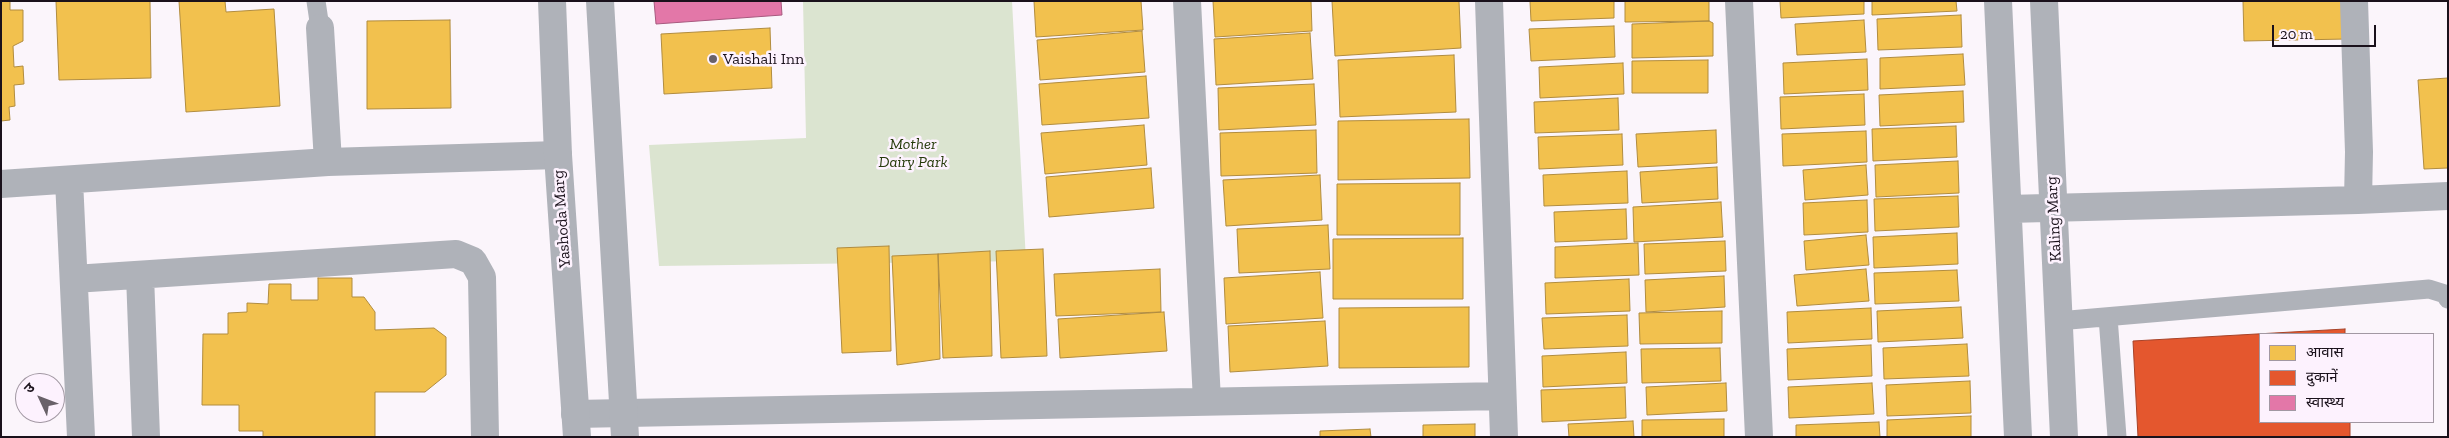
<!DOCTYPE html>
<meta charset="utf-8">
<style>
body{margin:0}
#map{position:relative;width:2449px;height:438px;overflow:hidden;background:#fbf5fb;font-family:"Zilla Slab","Noto Sans Devanagari",serif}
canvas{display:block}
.frame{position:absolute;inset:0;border:2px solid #1a111b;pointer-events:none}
.legend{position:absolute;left:2259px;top:333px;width:175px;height:90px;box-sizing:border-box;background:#fdf2fe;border:1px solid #a298a3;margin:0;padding:6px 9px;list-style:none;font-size:15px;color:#1a111b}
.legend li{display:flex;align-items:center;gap:10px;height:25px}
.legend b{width:25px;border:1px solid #a298a3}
.north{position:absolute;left:15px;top:373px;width:50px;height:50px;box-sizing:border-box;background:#fdf2fe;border:1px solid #a298a3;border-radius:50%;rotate:313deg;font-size:14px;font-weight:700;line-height:20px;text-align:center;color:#1a111b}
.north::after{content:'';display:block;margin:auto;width:18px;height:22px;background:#696169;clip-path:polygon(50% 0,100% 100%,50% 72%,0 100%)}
.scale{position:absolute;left:2272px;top:25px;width:104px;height:22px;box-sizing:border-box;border:2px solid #1a111b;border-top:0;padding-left:6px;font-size:15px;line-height:18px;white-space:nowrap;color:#1a111b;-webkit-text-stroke:4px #fdf2fe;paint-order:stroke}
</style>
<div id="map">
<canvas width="2449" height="438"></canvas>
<div class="frame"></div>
<ul class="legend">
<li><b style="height:14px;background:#f2c14e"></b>आवास</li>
<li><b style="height:14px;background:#e4572e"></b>दुकानें</li>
<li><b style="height:14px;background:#e377a8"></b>स्वास्थ्य</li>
</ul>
<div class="north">उ</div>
<div class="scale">20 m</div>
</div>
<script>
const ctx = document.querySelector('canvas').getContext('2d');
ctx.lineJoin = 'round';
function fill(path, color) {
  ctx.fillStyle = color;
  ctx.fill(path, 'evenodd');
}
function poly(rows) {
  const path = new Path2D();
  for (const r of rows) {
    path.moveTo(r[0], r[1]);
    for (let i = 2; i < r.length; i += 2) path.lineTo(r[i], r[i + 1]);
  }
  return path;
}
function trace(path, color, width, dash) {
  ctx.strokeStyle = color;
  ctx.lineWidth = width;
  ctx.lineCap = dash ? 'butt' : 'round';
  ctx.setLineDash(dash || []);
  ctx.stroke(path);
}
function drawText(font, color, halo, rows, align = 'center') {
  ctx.font = font + ' "Zilla Slab",serif';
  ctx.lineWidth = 5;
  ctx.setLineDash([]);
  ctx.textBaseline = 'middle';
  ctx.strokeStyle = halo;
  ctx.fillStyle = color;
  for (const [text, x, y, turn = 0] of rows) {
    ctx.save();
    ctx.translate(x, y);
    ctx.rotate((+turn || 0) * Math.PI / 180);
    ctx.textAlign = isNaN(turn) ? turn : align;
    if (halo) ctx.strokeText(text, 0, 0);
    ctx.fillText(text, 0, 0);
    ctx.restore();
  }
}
fill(poly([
 [803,1,1012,1,1026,261,659,266,649,145,806,138]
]), '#dbe4d0');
const homes = poly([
 [1,1,10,1,10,10,23,10,23,41,13,46,14,67,23,66,24,84,14,85,15,106,9,107,10,120,1,121,1,1],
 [56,1,150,1,151,78,59,80,56,1],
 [179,1,225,1,226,12,274,9,280,106,186,112,179,1],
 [1034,1,1141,1,1143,30,1036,37,1034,1],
 [1213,1,1311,1,1312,31,1215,37,1213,1],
 [1332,1,1459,1,1461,48,1335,56,1332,1],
 [1530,1,1614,1,1614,18,1531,21,1530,1],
 [1625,1,1709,1,1709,21,1625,22,1625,1],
 [1780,1,1864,1,1864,14,1781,18,1780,1],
 [1872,1,1956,1,1957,11,1872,15,1872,1],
 [2243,1,2347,1,2347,39,2244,41,2243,1],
 [1961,15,1962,47,1878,50,1877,19,1961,15],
 [450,20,451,108,367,109,367,21,450,20],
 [1864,20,1866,52,1797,55,1795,24,1864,20],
 [1709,21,1713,23,1713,56,1632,58,1632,24,1709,21],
 [1614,26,1615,57,1531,61,1529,29,1614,26],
 [770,28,772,88,664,94,661,34,770,28],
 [1142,31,1145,72,1040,80,1037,40,1142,31],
 [1310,33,1313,79,1216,85,1214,39,1310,33],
 [1963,54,1965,85,1880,89,1880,58,1963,54],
 [1454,55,1456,112,1340,117,1338,60,1454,55],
 [1867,59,1868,90,1784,94,1783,63,1867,59],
 [1708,60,1708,93,1632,93,1632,61,1708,60],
 [1623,63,1624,94,1540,98,1539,67,1623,63],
 [1146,76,1149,118,1042,125,1039,84,1146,76],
 [2448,78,2448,168,2424,169,2418,80,2448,78],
 [1314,84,1316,125,1219,130,1218,88,1314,84],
 [1963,91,1964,122,1880,126,1879,95,1963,91],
 [1864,94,1865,125,1781,129,1780,97,1864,94],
 [1618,98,1619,130,1535,133,1534,102,1618,98],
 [1469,119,1470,178,1338,180,1338,121,1469,119],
 [1144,125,1147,165,1045,174,1041,133,1144,125],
 [1956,126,1957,157,1873,161,1872,129,1956,126],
 [1316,130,1317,173,1221,176,1220,133,1316,130],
 [1716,130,1717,163,1638,167,1636,134,1716,130],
 [1866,131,1867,162,1783,166,1782,134,1866,131],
 [1622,134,1623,165,1539,169,1538,137,1622,134],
 [1958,161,1959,193,1876,197,1875,165,1958,161],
 [1866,165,1868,195,1805,200,1803,170,1866,165],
 [1717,167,1718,199,1642,203,1640,172,1717,167],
 [1151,168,1154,208,1049,217,1046,177,1151,168],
 [1627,171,1628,203,1544,206,1543,175,1627,171],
 [1320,175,1322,220,1226,226,1223,180,1320,175],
 [1460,183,1460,235,1337,235,1337,184,1460,183],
 [1958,196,1959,227,1875,231,1874,199,1958,196],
 [1867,200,1868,232,1804,235,1803,203,1867,200],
 [1721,202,1723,237,1634,242,1633,207,1721,202],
 [1626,209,1627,239,1555,242,1554,212,1626,209],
 [1328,225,1330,269,1239,273,1237,229,1328,225],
 [1957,233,1958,264,1874,268,1873,237,1957,233],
 [1866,235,1869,265,1806,270,1804,241,1866,235],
 [1463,238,1463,299,1333,299,1333,239,1463,238],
 [1725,241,1726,271,1645,274,1644,244,1725,241],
 [1638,243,1639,275,1555,278,1555,247,1638,243],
 [889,246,891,351,842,353,837,248,889,246],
 [1043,249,1047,356,1001,358,996,251,1043,249],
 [990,251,992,356,943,358,938,254,990,251],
 [938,254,940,359,897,365,892,256,938,254],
 [1160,269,1161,312,1056,316,1054,274,1160,269],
 [1866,269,1869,301,1797,306,1794,275,1866,269],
 [1957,270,1959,301,1875,304,1874,273,1957,270],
 [1320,272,1323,318,1226,324,1224,278,1320,272],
 [1724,276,1725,307,1646,312,1645,280,1724,276],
 [318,278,352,278,352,297,364,297,375,312,375,330,434,328,446,337,446,375,425,392,375,392,375,437,263,437,263,431,239,431,239,405,202,405,203,334,228,334,228,313,247,312,247,303,268,304,269,284,291,284,291,300,318,300,318,278],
 [1629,279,1630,311,1546,314,1545,283,1629,279],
 [1469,307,1469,367,1339,368,1339,308,1469,307],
 [1961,307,1963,338,1878,342,1877,311,1961,307],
 [1871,308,1872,339,1788,343,1787,312,1871,308],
 [1722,311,1722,343,1640,344,1639,313,1722,311],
 [1164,312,1167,351,1060,358,1058,319,1164,312],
 [1627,315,1628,346,1544,349,1542,318,1627,315],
 [1325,321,1328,366,1230,372,1228,326,1325,321],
 [1967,344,1969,376,1884,379,1883,348,1967,344],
 [1871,345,1872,376,1788,380,1787,349,1871,345],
 [1720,348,1721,381,1642,383,1641,349,1720,348],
 [1626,352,1627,383,1543,387,1542,356,1626,352],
 [1970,381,1971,413,1887,416,1886,385,1970,381],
 [1726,383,1727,411,1647,415,1646,387,1726,383],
 [1872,383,1874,414,1789,418,1788,387,1872,383],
 [1625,387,1626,418,1542,422,1541,390,1625,387],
 [1971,416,1971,437,1887,437,1887,420,1971,416],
 [1724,419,1724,437,1642,437,1642,420,1724,419],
 [1633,421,1634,437,1569,437,1568,424,1633,421],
 [1879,422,1880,437,1796,437,1796,425,1879,422],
 [1475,424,1475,437,1423,437,1423,425,1475,424],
 [1370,429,1371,437,1320,437,1320,431,1370,429]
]);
fill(homes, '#f2c14e');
trace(homes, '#b18c3f', 1);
const shops = poly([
 [2345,329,2345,334,2260,334,2260,422,2350,422,2350,437,2138,437,2133,341,2345,329]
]);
fill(shops, '#e4572e');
trace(shops, '#a74228', 1);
const health = poly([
 [654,1,781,1,782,15,656,24,654,1]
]);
fill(health, '#e377a8');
trace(health, '#a7587e', 1);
trace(poly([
 [316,1,320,28],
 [2108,317,2117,437],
 [2058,321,2429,289,2445,294,2448,299]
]), '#afb2b9', 19);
trace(poly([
 [1187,1,1207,401],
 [1489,1,1504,437],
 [1739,1,1759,437],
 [1998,1,2018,437],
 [2044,1,2064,437],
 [2354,1,2359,152,2358,200],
 [320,28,328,162],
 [69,180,81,437],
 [1,184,328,162,558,155],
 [2008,209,2358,200,2448,196],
 [140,275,146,437],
 [74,279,456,254,473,261,482,277,485,437],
 [575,414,1502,396]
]), '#afb2b9', 28);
trace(poly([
 [552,1,558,155,577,437],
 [600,1,625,437]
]), '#afb2b9', 28);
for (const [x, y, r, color] of [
 [713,59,5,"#696169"]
]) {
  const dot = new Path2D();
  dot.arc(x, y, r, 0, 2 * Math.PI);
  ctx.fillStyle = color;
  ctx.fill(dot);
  trace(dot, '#fdf2fe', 2);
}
drawText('16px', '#1a111b', '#fdf2fe', [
 ["Vaishali Inn",723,59]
], 'left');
drawText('italic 16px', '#253a0a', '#fdf2fe', [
 ["Mother",913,144],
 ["Dairy Park",913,162]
]);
drawText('16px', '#1a111b', '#fdf2fe', [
 ["Yashoda Marg",562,219,-94],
 ["Kaling Marg",2054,219,-93]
]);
</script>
